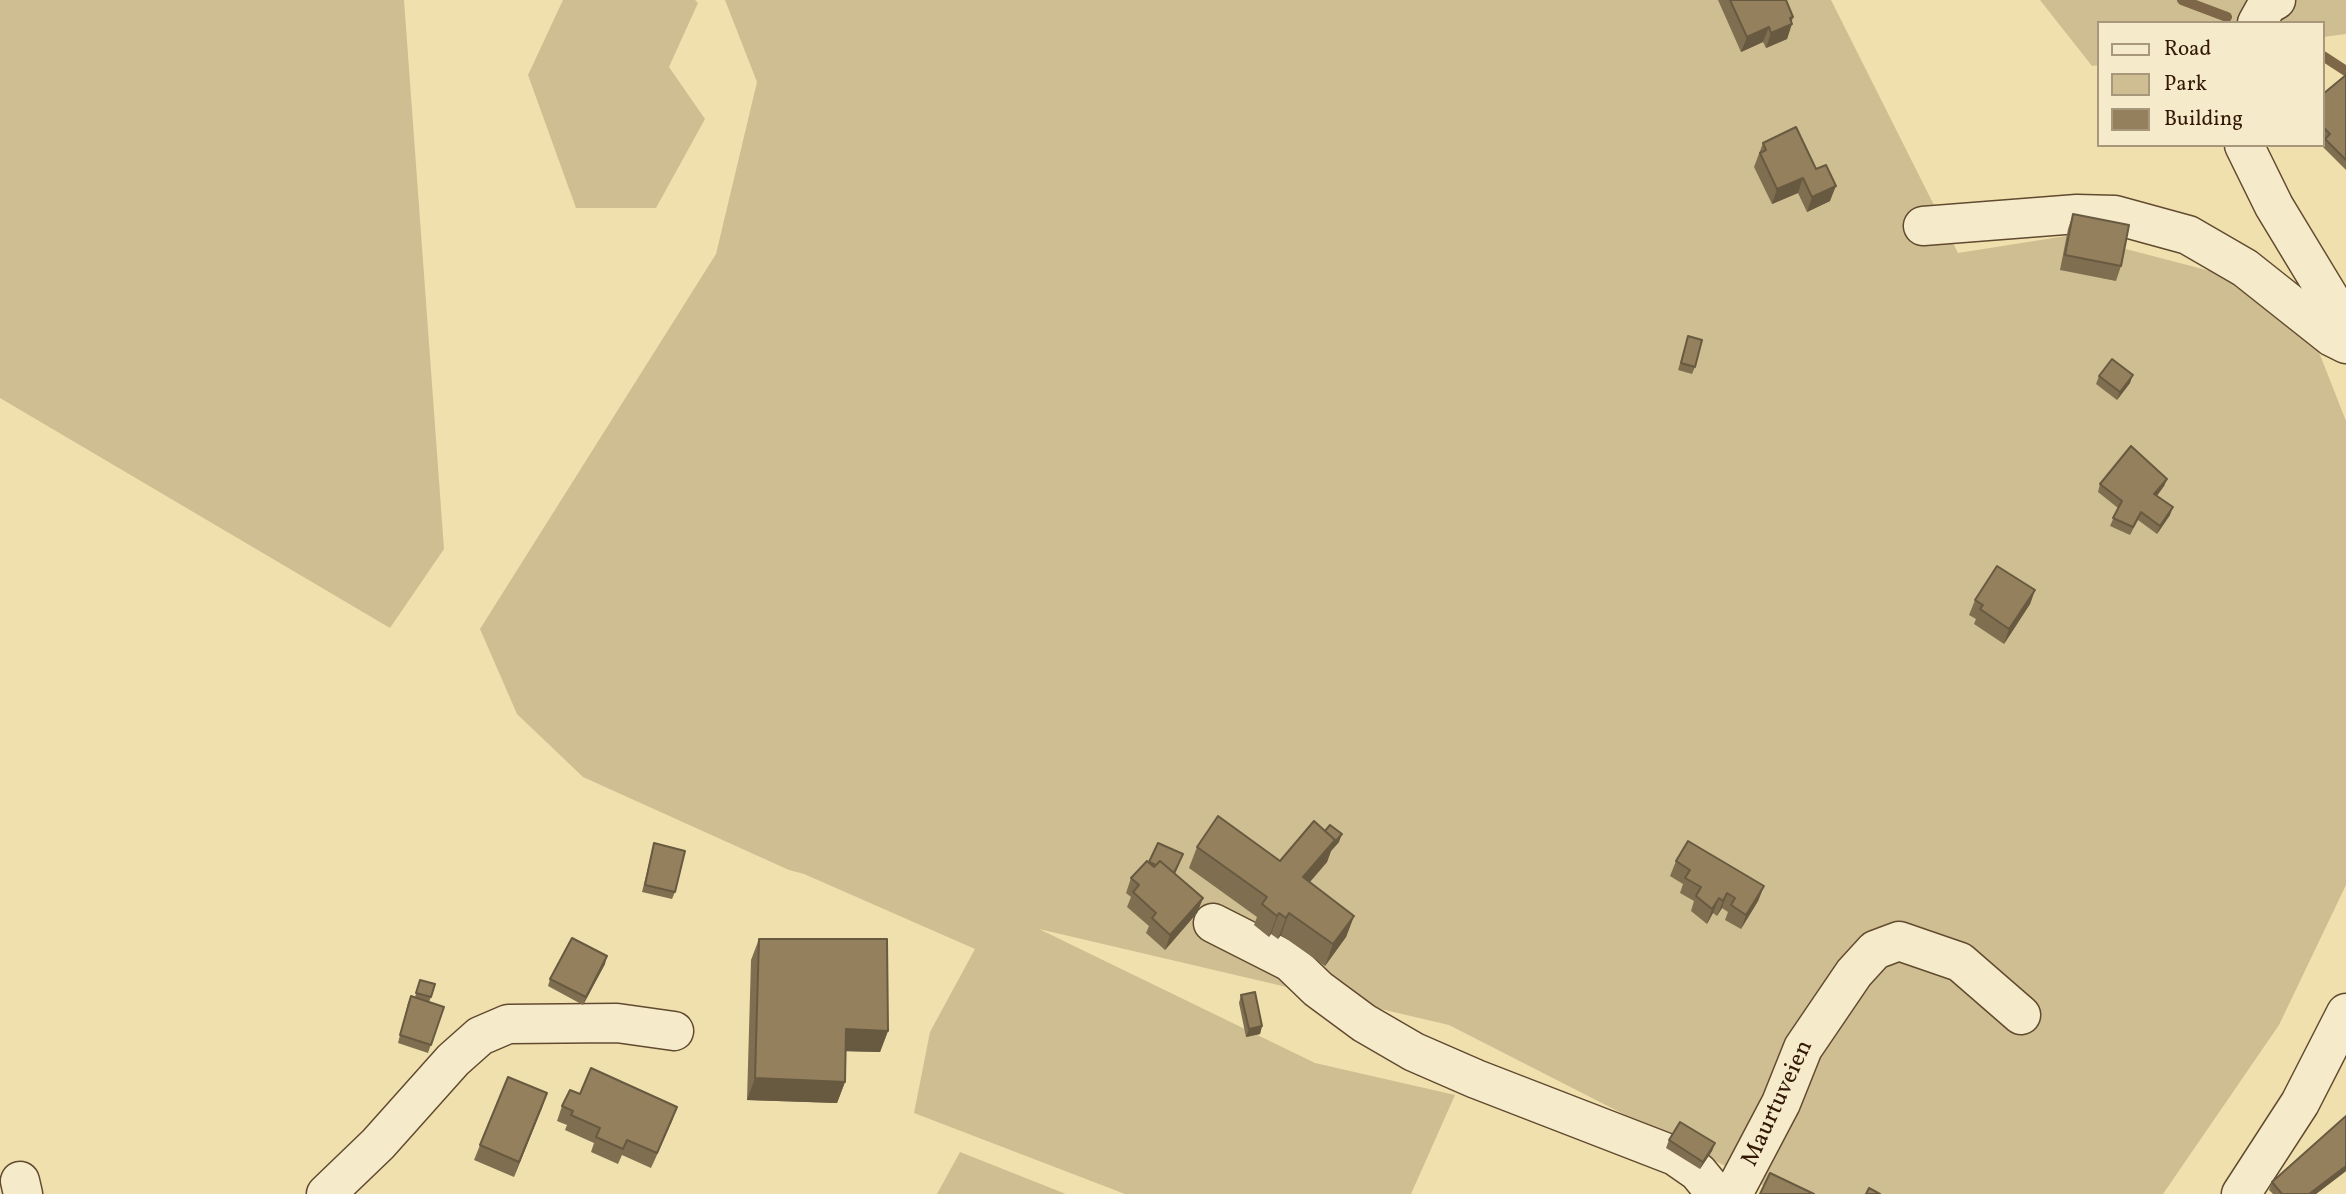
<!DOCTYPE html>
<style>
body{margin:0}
#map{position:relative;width:2346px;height:1194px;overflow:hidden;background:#efe0ae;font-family:Vollkorn,serif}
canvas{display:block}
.legend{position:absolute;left:2097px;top:21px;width:228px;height:126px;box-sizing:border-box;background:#f5ebca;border:2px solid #a7977b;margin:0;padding:9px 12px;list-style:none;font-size:21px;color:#321805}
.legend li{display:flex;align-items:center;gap:14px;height:35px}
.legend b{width:35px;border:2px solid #a7977b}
</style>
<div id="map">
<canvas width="2346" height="1194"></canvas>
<ul class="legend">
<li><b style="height:9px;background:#f5ebca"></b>Road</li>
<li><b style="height:19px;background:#cfbe91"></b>Park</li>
<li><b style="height:19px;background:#94805d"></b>Building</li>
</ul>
</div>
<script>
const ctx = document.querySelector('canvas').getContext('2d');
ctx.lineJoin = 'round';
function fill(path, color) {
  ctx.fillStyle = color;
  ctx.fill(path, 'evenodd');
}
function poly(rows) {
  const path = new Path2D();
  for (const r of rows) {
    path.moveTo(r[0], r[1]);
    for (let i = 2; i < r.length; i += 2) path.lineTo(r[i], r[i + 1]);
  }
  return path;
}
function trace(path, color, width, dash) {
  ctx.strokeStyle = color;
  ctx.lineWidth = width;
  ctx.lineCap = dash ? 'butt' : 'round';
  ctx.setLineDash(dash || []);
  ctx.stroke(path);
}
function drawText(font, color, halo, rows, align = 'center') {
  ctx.font = font + ' Vollkorn,serif';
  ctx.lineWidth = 6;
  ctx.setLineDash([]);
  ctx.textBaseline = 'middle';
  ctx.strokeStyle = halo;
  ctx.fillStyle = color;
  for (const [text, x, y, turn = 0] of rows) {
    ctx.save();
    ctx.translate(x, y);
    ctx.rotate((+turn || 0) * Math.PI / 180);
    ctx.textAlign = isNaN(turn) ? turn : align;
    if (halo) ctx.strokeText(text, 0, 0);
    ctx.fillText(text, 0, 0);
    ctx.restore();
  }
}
fill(poly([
 [0,0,404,0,444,549,390,628,0,398],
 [563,0,695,0,698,3,669,67,705,119,656,208,576,208,528,75],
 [725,0,1831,0,1958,253,2072,235,2218,273,2313,337,2346,421,2346,885,2279,1025,2163,1194,1780,1194,1449,1025,1039,929,1315,1063,1455,1095,1411,1194,1125,1194,914,1113,930,1032,975,949,804,874,789,870,583,777,517,714,480,629,716,254,757,82],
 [2040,0,2346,0,2346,34,2323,37,2323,23,2099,23,2099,65,2092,66],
 [960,1152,1066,1194,937,1194]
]), '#cfbe91');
trace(poly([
 [2182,0,2227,17],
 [2323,56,2346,71]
]), '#7d6748', 10);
const minor = poly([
 [2257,23,2267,5,2276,0],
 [2244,145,2274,206,2346,325],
 [1923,226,2077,214,2115,215,2188,235,2245,268,2332,337,2346,344],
 [1213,923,1290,962,1318,989,1364,1023,1414,1052,1476,1079,1675,1156,1698,1172,1716,1194],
 [20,1181,23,1194],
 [326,1194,378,1144,453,1060,480,1036,508,1024,617,1023,674,1031],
 [1733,1194,1781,1103,1803,1048,1854,973,1875,950,1899,941,1960,962,2021,1015],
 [2241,1194,2300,1103,2346,1013]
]);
trace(minor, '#614a2f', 41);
trace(minor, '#f5ebca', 38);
fill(poly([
 [1718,0,1786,0,1793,17,1787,39,1766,48,1763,42,1741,52],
 [2346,75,2346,170,2323,147,2325,139,2323,137,2323,94],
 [1763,143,1830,201,1807,212,1798,193,1772,204,1754,167],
 [2073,214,2121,266,2116,281,2060,270,2068,229],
 [1688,336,1695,367,1692,374,1678,370],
 [2099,376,2130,383,2117,400,2096,384],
 [2167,479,2164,486,2157,496,2170,515,2157,534,2138,520,2130,535,2110,526,2118,508,2098,492,2100,484],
 [2035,590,2030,604,2004,644,1974,624,1976,619,1969,615,1975,600],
 [1325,831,1339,842,1331,851,1327,862,1310,882,1354,916,1346,937,1325,966,1281,935,1278,939,1271,934,1269,937,1254,925,1257,917,1189,868,1197,847,1280,861],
 [654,843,675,892,672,899,642,892],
 [1158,843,1180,862,1175,874,1203,898,1197,913,1165,950,1146,933,1149,926,1127,907,1131,897,1126,893,1131,878,1149,863],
 [1676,861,1764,886,1758,901,1741,929,1725,920,1728,912,1722,908,1717,916,1713,913,1707,924,1691,911,1694,901,1680,893,1683,884,1670,876],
 [759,939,888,1031,880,1052,845,1051,845,1082,837,1103,747,1100,751,960],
 [605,964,583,1005,548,986,550,979],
 [420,980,431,997,429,1002,444,1007,428,1053,398,1043,408,1003,411,996,415,997],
 [1241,995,1262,1026,1260,1034,1246,1037,1239,1003],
 [547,1093,514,1177,474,1160,480,1145],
 [580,1094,677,1107,651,1168,622,1155,618,1164,591,1152,594,1143,565,1130,567,1125,557,1121,562,1106],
 [1669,1140,1715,1143,1712,1151,1700,1169,1666,1148],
 [2346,1171,2316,1194,2273,1194,2269,1190,2272,1182]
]), '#7f6e50');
fill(poly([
 [1793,17,1790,25,1792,24,1787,39,1766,48,1771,33,1790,18],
 [1769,27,1763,42,1741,52,1747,37],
 [1803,178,1798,193,1772,204,1777,189],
 [1836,186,1830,201,1807,212,1812,197],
 [2133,375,2130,383,2117,400,2120,392],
 [2167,479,2164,486,2152,502,2154,494],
 [2173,507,2170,515,2157,534,2160,526],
 [2035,590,2030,604,2004,644,2009,629],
 [1342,834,1339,842,1331,851,1327,862,1295,899,1303,877,1335,840],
 [1764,886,1758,901,1741,929,1746,915],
 [1727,893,1722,908,1717,916,1723,901],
 [1203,898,1197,913,1165,950,1170,935],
 [1719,898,1713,913,1707,924,1712,909],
 [1279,913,1271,934,1269,937,1277,916],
 [1289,913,1281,935,1278,939,1286,918],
 [1354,916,1346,937,1325,966,1333,944],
 [607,956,605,964,583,1005,586,997],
 [1262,1026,1260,1034,1246,1037,1249,1029],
 [846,1029,888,1031,880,1052,838,1051],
 [755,1078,845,1082,837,1103,747,1100],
 [547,1093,542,1108,514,1177,519,1162],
 [677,1107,672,1121,651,1168,657,1153],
 [1715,1143,1712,1151,1700,1169,1703,1162],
 [2346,1166,2346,1171,2316,1194,2309,1194]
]), '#685a41');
const building = poly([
 [1730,0,1786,0,1793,17,1790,18,1792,24,1771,33,1769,27,1747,37,1730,0],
 [2346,75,2346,160,2325,139,2330,134,2323,127,2323,94,2346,75],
 [1796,127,1816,169,1826,165,1836,186,1812,197,1803,178,1777,189,1760,153,1766,150,1763,143,1796,127],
 [2073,214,2129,225,2121,266,2065,255,2073,214],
 [1688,336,1702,340,1695,367,1681,363,1688,336],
 [2112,359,2133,375,2120,392,2099,376,2112,359],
 [2131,446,2167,479,2154,494,2173,507,2160,526,2141,512,2133,527,2113,518,2122,501,2100,484,2131,446],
 [1997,566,2035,590,2009,629,1980,609,1983,605,1975,600,1997,566],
 [1218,816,1280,861,1314,821,1335,840,1303,877,1354,916,1333,944,1289,913,1286,918,1279,913,1277,916,1262,904,1267,897,1197,847,1218,816],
 [1330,825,1342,834,1334,843,1335,840,1325,831,1330,825],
 [1688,841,1764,886,1746,915,1731,905,1735,898,1727,893,1723,901,1719,898,1712,909,1696,896,1701,887,1685,878,1690,870,1676,861,1688,841],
 [654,843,685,851,675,892,645,885,654,843],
 [1158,843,1183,854,1174,873,1160,861,1156,865,1149,862,1158,843],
 [1147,861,1154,867,1160,861,1203,898,1170,935,1152,918,1156,913,1133,892,1139,885,1131,878,1147,861],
 [572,938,607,956,586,997,550,979,572,938],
 [759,939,887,939,888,1031,846,1029,845,1082,755,1078,759,939],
 [420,980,435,984,431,997,416,993,420,980],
 [1255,992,1262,1026,1249,1029,1241,995,1255,992],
 [411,996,444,1007,431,1045,400,1035,411,996],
 [591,1068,677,1107,657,1153,627,1140,623,1149,596,1137,600,1128,571,1115,573,1111,562,1106,570,1090,580,1094,591,1068],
 [508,1077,547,1093,519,1162,480,1145,508,1077],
 [2346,1116,2346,1166,2309,1194,2282,1194,2272,1182,2346,1116],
 [1680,1122,1715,1143,1703,1162,1669,1140,1680,1122],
 [1770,1173,1814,1194,1760,1194,1770,1173],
 [1869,1188,1880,1194,1866,1194,1869,1188]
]);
fill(building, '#94805d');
trace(building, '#685a41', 2);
drawText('24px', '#321805', '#f5ebca', [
 ["Maurtuveien",1779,1104,-65]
]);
</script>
